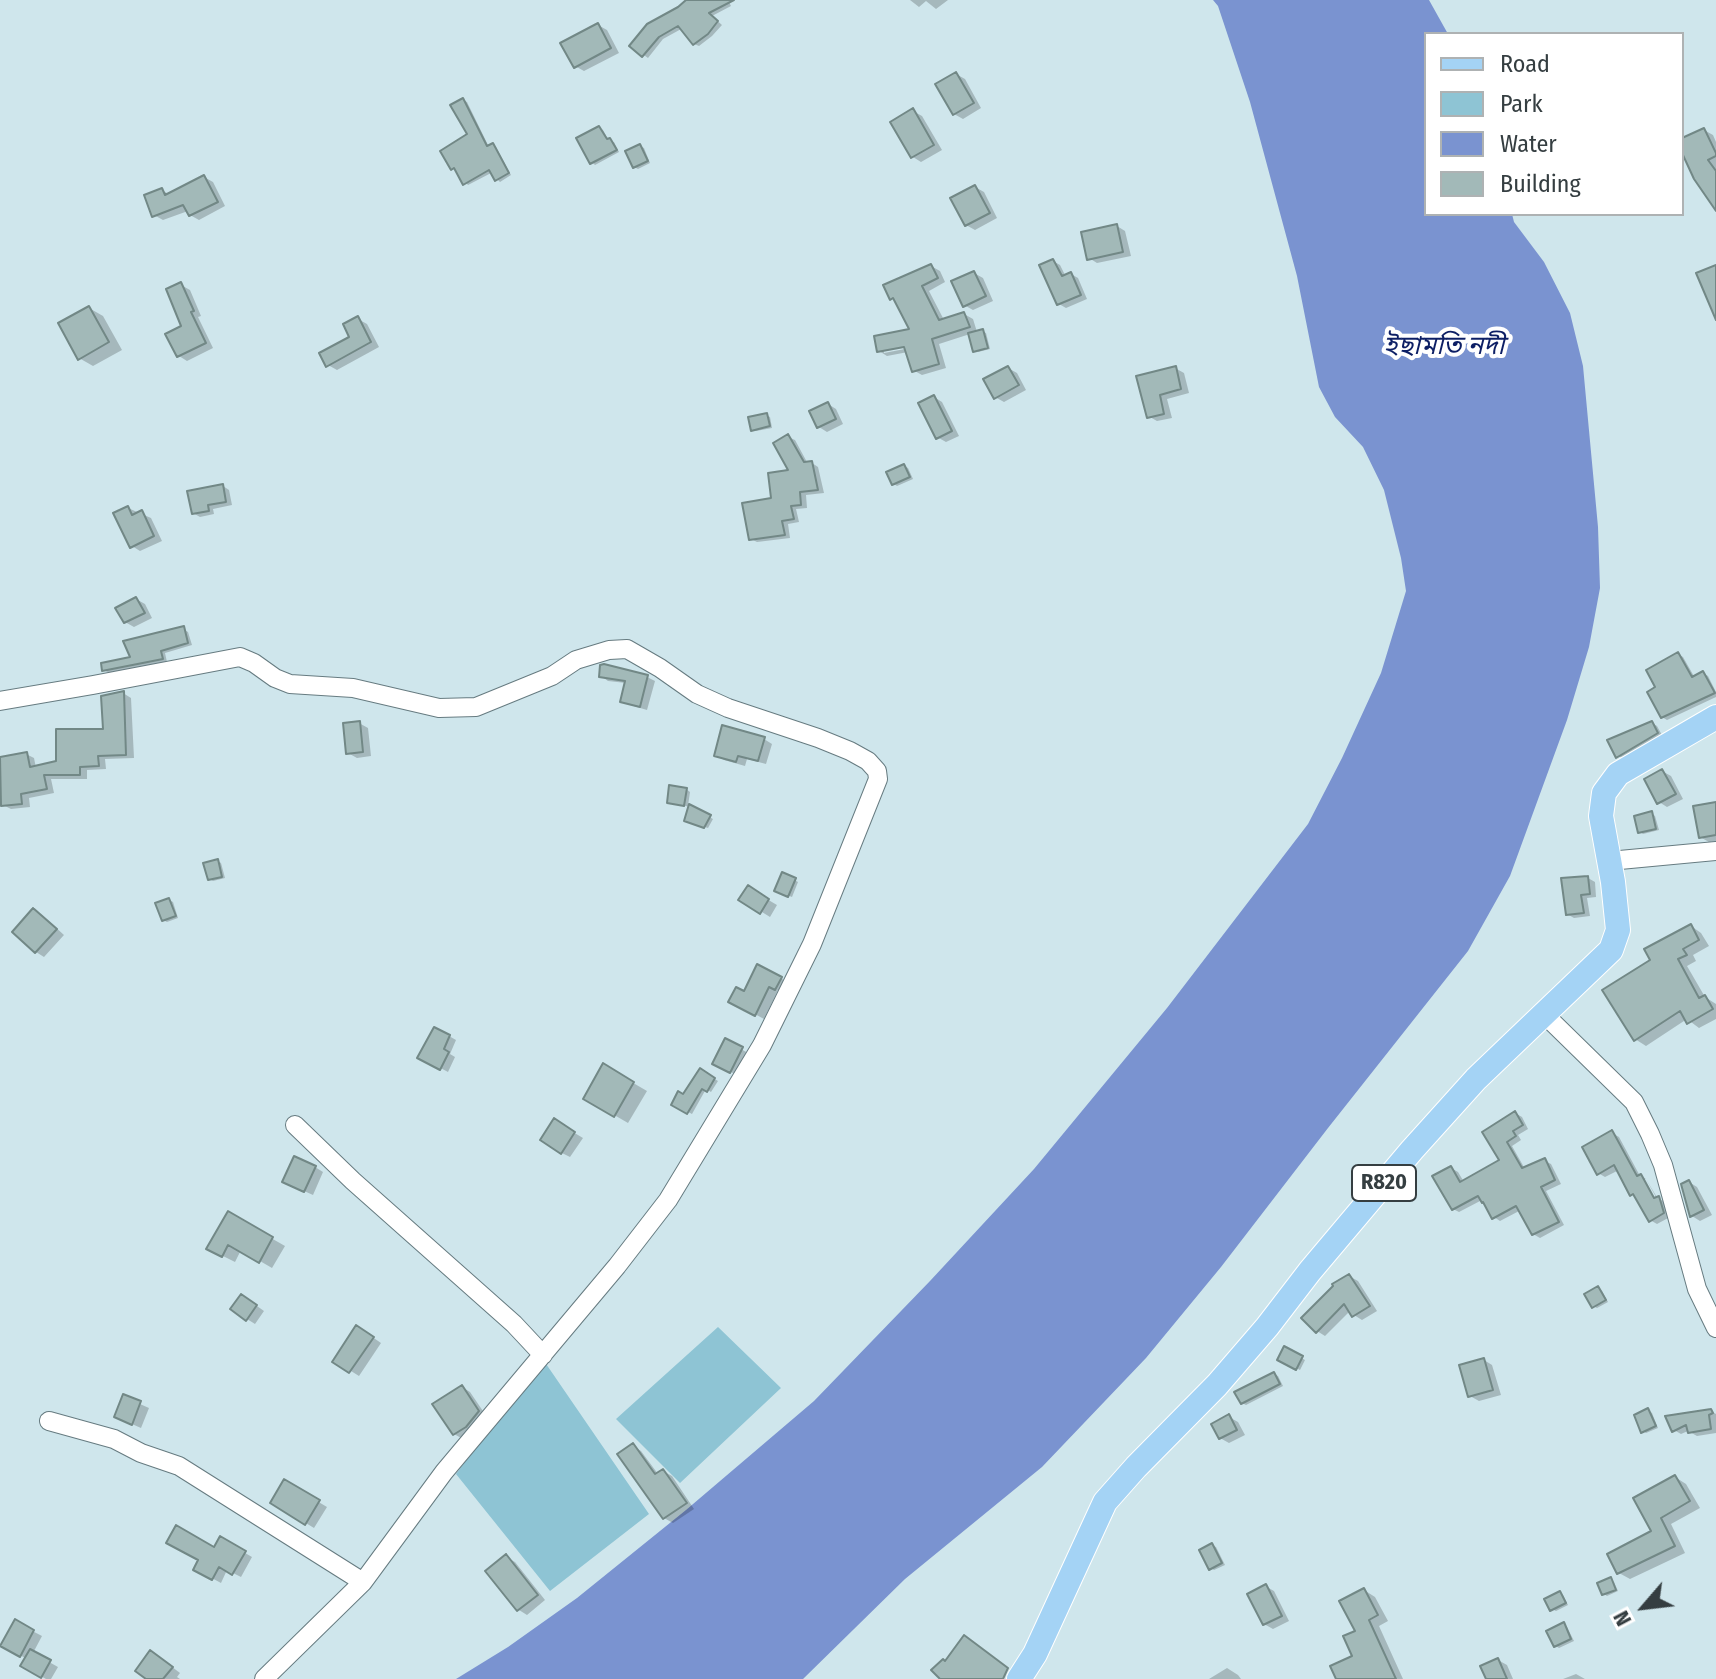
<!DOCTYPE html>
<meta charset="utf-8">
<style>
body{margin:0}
#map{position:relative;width:1716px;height:1679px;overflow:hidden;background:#cfe6ec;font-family:"Fira Sans Condensed",sans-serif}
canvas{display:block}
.legend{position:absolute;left:1424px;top:32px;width:260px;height:184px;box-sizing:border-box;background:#fff;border:2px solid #aeb2b3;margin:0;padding:10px 14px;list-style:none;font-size:24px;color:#353e41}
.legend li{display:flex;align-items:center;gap:16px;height:40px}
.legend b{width:40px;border:2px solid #aeb2b3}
.north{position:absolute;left:1604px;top:1567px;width:80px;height:80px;-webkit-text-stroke:6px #fff;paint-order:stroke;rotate:242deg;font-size:22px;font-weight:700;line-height:32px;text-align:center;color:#353e41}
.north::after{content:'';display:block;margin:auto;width:28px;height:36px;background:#353e41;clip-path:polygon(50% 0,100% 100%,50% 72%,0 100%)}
</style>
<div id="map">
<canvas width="1716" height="1679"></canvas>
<ul class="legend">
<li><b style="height:10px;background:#a4d3f5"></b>Road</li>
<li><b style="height:22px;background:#8ec4d4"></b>Park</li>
<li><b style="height:22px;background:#7a93d0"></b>Water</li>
<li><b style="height:22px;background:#a2b9b8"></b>Building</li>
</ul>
<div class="north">N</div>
</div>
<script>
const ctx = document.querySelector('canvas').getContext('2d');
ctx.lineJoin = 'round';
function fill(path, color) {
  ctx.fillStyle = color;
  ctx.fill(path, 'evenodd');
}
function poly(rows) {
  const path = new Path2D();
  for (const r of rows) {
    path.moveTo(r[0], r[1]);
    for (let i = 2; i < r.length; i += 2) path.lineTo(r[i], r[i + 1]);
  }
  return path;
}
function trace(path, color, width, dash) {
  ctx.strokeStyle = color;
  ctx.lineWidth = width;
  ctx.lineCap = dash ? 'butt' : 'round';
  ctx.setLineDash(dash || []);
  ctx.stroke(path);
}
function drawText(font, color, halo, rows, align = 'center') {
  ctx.font = font + ' "Fira Sans Condensed","Noto Sans Bengali",sans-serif';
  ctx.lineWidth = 8;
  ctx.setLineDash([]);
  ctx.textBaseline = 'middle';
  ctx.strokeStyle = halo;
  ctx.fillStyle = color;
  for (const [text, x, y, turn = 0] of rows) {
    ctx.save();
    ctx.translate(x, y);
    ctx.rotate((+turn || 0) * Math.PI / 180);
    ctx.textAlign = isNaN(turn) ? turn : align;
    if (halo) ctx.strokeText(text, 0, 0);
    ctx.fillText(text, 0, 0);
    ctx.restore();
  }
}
fill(poly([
 [718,1327,781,1388,680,1483,616,1419],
 [542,1358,649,1514,550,1591,456,1474]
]), '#8ec4d4');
fill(poly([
 [1213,0,1429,0,1448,34,1426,34,1426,214,1512,214,1514,222,1544,262,1570,313,1583,366,1598,527,1600,588,1589,647,1567,720,1510,876,1468,951,1328,1128,1221,1267,1146,1358,1042,1467,905,1579,803,1679,456,1679,508,1647,577,1598,686,1510,814,1401,930,1281,1034,1169,1167,1008,1308,824,1342,758,1381,673,1406,591,1401,558,1384,490,1363,447,1335,417,1319,387,1297,276,1250,102,1218,6]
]), '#7a93d0');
fill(poly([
 [689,0,728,0,731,6,712,16,722,25,712,36,699,46,694,44,683,28,663,39,648,58,631,46],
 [910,0,948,0,936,9,926,1,919,7],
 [598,25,607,30,619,53,584,71,575,66],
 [956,74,965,79,981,108,963,119,954,114],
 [463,100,467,102,489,147,493,145,496,147,511,175,500,182,497,179,493,172,468,185,453,168,469,135],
 [913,111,922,116,942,150,921,162,913,157],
 [599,128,603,130,609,141,614,142,619,152,595,165,592,162],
 [1704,130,1713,135,1716,142,1716,205,1682,149,1682,140],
 [640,146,644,148,650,163,638,169,634,167],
 [204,177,213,182,225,206,199,220,190,215,188,211,163,220,154,215,162,190,170,195],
 [975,187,984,192,997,218,975,230,966,225],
 [1117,226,1125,231,1131,256,1097,263,1089,258],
 [1053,261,1060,265,1066,277,1071,274,1078,278,1087,299,1066,308,1059,304],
 [931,266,940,271,945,282,929,291,944,320,964,314,973,319,977,332,982,331,986,333,990,349,978,352,975,350,970,334,939,344,946,368,922,375,913,370,908,352,887,356,879,351,912,331,897,301,892,298],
 [914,343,915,347,884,353,884,349],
 [974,273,983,278,993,301,973,310,964,305],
 [181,285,190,290,201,316,198,317,213,348,187,361,179,356,184,327],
 [89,308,103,316,122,350,93,366,79,358],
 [358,319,367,324,379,347,337,370,328,365,352,338],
 [1008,368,1017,373,1026,390,1004,402,995,397],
 [1175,368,1184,373,1189,393,1167,399,1172,418,1157,421,1148,416,1139,377],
 [934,397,942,402,959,436,946,442,937,437],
 [828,404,836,409,843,424,827,432,819,427],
 [766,415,770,417,772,428,756,431,753,429],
 [788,437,795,440,808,464,812,463,818,467,824,493,806,495,807,508,796,509,799,522,788,524,790,538,757,542,751,539,791,472],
 [904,466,908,468,913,479,897,486,894,484],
 [223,486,229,490,232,505,213,509,214,514,200,517,193,513],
 [128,508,151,518,162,541,140,551,132,546],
 [136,599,145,604,152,618,134,627,125,622],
 [183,629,188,632,192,645,165,653,167,662,109,673,104,670,132,658],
 [1678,654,1683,657,1695,678,1703,673,1708,676,1716,692,1716,697,1667,720,1662,717,1658,688],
 [601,676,647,677,655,681,647,710,630,705,622,701,626,683,608,681],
 [123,693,131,698,134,758,105,759,106,769,87,770,87,779,51,779,54,793,29,798,30,807,11,809,3,805,0,779,3,778,0,759,26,754,34,758,36,768,58,763,106,731],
 [359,723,368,728,371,756,357,758,348,753],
 [1652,723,1657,726,1663,737,1624,759,1618,756],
 [764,739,772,744,766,764,747,759,745,766,724,760,716,755],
 [1662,771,1671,776,1683,799,1667,807,1659,802],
 [686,789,690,792,688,806,690,807,669,802],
 [1716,804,1716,841,1709,842,1700,837],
 [691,807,713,819,708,828,690,822],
 [1651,813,1655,816,1659,830,1643,834,1640,832],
 [218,861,221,863,225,878,213,881,209,879],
 [783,874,798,882,792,897,780,892],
 [1588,878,1595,882,1596,897,1587,898,1590,916,1574,918,1567,914],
 [748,888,777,905,770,917,741,899],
 [169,900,173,902,178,918,167,922,163,920],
 [34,910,42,915,64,935,44,957,36,952],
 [1691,926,1701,933,1709,946,1693,955,1696,961,1687,966,1705,997,1716,1004,1716,1019,1699,1028,1687,1019,1646,1046,1635,1039,1652,961],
 [758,967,790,983,785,993,778,990,764,1019,731,1001,745,993],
 [449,1036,456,1040,450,1054,455,1057,448,1072,420,1057],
 [726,1041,750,1054,739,1076,715,1064],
 [604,1066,647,1091,628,1123,585,1098],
 [700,1070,718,1081,711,1092,706,1089,692,1114,673,1104,684,1097],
 [1515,1113,1522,1117,1528,1129,1518,1135,1521,1140,1512,1146,1525,1169,1545,1161,1551,1164,1561,1184,1546,1191,1564,1225,1540,1238,1533,1234,1521,1210,1500,1221,1494,1217,1482,1200,1459,1212,1453,1209,1451,1168,1458,1172,1464,1182,1502,1161,1484,1133],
 [563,1126,583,1138,570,1157,562,1153],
 [1612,1133,1619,1137,1640,1176,1646,1179,1642,1179,1657,1208,1661,1206,1646,1179,1658,1199,1666,1202,1670,1217,1657,1224,1650,1220,1637,1198,1632,1194,1619,1170,1605,1177,1598,1173],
 [315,1167,323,1172,313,1195,293,1186],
 [1689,1182,1697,1187,1712,1215,1700,1221,1692,1216],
 [229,1214,285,1246,272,1268,241,1250,235,1262,221,1255],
 [1349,1276,1358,1281,1377,1311,1362,1320,1354,1315,1351,1310,1325,1336,1317,1331],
 [1598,1289,1602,1291,1608,1302,1597,1308,1593,1306],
 [250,1301,264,1311,255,1324,247,1319],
 [365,1332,381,1343,359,1376,335,1361],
 [1285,1349,1305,1360,1300,1370,1280,1359],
 [1484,1360,1492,1365,1501,1395,1479,1401,1470,1396],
 [1274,1374,1278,1376,1283,1386,1246,1405,1242,1403],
 [462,1387,470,1392,487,1417,463,1439,454,1434],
 [124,1397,149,1408,141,1428,125,1421],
 [1648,1410,1652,1413,1658,1428,1646,1433,1643,1431],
 [1711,1411,1716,1414,1716,1433,1697,1436,1688,1431,1681,1434,1674,1430],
 [1229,1417,1238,1422,1245,1435,1229,1443,1220,1438],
 [633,1446,641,1451,658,1474,663,1471,672,1476,694,1509,673,1523,664,1518],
 [1675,1477,1686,1484,1700,1508,1671,1524,1685,1553,1630,1579,1619,1573,1654,1531],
 [285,1482,327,1507,314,1528,273,1503],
 [221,1539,252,1557,241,1577,227,1570,221,1583,195,1569,215,1550],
 [1212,1545,1216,1547,1225,1565,1214,1570,1211,1568],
 [506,1557,515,1562,545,1600,527,1615,519,1610,488,1571],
 [1611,1579,1614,1582,1618,1591,1607,1596,1604,1594],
 [1265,1586,1274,1591,1289,1621,1273,1629,1264,1624],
 [1364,1590,1375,1597,1388,1621,1379,1626,1403,1679,1339,1679,1355,1657],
 [1560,1593,1563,1595,1568,1605,1556,1611,1552,1609],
 [15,1622,42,1636,33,1653,58,1667,51,1679,46,1679,23,1666,27,1659,2,1645],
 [1564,1625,1567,1627,1574,1641,1559,1648,1556,1646],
 [159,1657,180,1673,177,1677,180,1679,149,1679],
 [1498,1660,1507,1665,1513,1679,1488,1679],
 [1227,1668,1238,1675,1241,1679,1209,1679],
 [1576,1674,1585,1679,1563,1679]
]), '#0003');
const building = poly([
 [686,0,734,0,709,13,718,21,708,34,693,45,678,26,659,37,642,57,629,46,647,24,678,7,686,0],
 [598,23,611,48,574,68,560,43,598,23],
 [956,72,974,103,953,115,935,84,956,72],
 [463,98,487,146,493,143,509,173,495,181,489,170,463,185,454,168,451,170,440,151,467,134,450,105,463,98],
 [913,108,934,145,911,158,890,122,913,108],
 [599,126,607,139,610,138,617,150,590,164,576,138,599,126],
 [1704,128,1716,153,1716,156,1708,160,1716,171,1716,211,1694,179,1682,153,1682,138,1704,128],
 [640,144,648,161,633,168,625,151,640,144],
 [204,175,218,202,189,216,183,205,152,217,144,195,162,188,165,195,204,175],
 [975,185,990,213,965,226,950,198,975,185],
 [1117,224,1123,252,1087,260,1081,232,1117,224],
 [1053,259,1062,276,1071,272,1081,295,1057,305,1039,265,1053,259],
 [931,264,938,278,922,286,939,320,964,312,970,327,932,339,939,364,912,372,904,347,877,352,874,336,909,329,893,298,890,300,883,285,931,264],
 [1716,265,1716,320,1696,273,1716,265],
 [974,271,986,296,963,307,951,281,974,271],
 [181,282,194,311,191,312,206,343,177,357,165,334,181,326,166,289,181,282],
 [89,306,109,342,78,360,58,323,89,306],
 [358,316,371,342,326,367,319,353,349,337,343,324,358,316],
 [983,329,988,348,973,352,968,333,983,329],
 [1008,366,1019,385,994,399,983,379,1008,366],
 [1176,366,1181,389,1160,395,1164,414,1147,418,1136,376,1176,366],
 [934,395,952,431,936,439,918,403,934,395],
 [828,402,836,419,817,428,809,411,828,402],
 [767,413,770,426,751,431,748,417,767,413],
 [788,434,804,462,812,461,818,490,800,492,801,505,791,506,794,519,782,521,785,535,749,540,742,503,771,498,768,473,788,470,773,443,788,434],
 [904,464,910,477,892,485,886,472,904,464],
 [223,484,226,502,208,505,209,511,192,514,187,491,223,484],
 [128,506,132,515,142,510,154,536,130,548,113,513,128,506],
 [136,597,145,613,124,623,115,608,136,597],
 [184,626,188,643,161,651,163,659,102,671,101,663,130,657,123,641,184,626],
 [1678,652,1692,677,1703,671,1715,693,1661,718,1647,692,1655,687,1646,670,1678,652],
 [604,664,648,675,640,707,620,702,625,681,599,677,600,665,604,664],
 [124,691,126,755,98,756,99,766,80,767,80,775,44,775,47,789,21,794,22,804,1,806,0,757,27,752,30,767,56,761,56,729,103,729,101,696,124,691],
 [360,721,363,752,346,754,343,723,360,721],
 [1652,721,1658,733,1616,758,1607,740,1652,721],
 [722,725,765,737,758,761,738,756,736,762,714,756,722,725],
 [1662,769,1676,794,1657,804,1644,779,1662,769],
 [669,785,687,788,684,806,667,803,669,785],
 [1716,802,1716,835,1699,838,1693,806,1716,802],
 [689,804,711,815,704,828,684,821,689,804],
 [1652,811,1656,829,1638,833,1634,816,1652,811],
 [218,859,222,877,208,880,203,863,218,859],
 [782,872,796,878,788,897,774,891,782,872],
 [1588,876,1590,894,1581,895,1584,913,1566,915,1561,878,1588,876],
 [748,885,769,899,760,914,738,900,748,885],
 [169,898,176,916,162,921,155,903,169,898],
 [33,908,57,929,35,953,12,932,33,908],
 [1691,924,1699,940,1683,949,1687,955,1678,959,1699,998,1705,995,1713,1009,1687,1024,1680,1011,1634,1041,1602,990,1650,960,1644,949,1691,924],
 [757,964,782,977,775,990,769,987,755,1016,728,1002,736,987,744,991,757,964],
 [434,1027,450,1035,444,1049,449,1052,440,1070,417,1058,434,1027],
 [725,1038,743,1047,730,1073,712,1064,725,1038],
 [603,1063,634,1082,614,1117,583,1099,603,1063],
 [700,1068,715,1078,707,1092,702,1089,687,1114,671,1105,678,1091,683,1094,700,1068],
 [1515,1111,1523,1125,1513,1131,1516,1136,1507,1142,1522,1168,1545,1158,1555,1180,1541,1187,1559,1222,1532,1235,1516,1206,1492,1219,1483,1202,1482,1203,1478,1196,1452,1210,1432,1176,1451,1166,1460,1182,1499,1160,1482,1132,1515,1111],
 [554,1118,575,1132,561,1154,540,1140,554,1118],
 [1612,1130,1637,1176,1641,1174,1654,1198,1659,1196,1664,1213,1649,1222,1633,1194,1630,1196,1614,1165,1597,1175,1582,1147,1612,1130],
 [294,1156,316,1166,304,1192,282,1182,294,1156],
 [1689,1180,1704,1210,1690,1217,1681,1184,1689,1180],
 [228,1211,273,1237,259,1263,228,1245,222,1257,206,1249,228,1211],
 [1349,1274,1370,1306,1352,1317,1344,1304,1316,1333,1301,1318,1333,1286,1332,1284,1349,1274],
 [1598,1286,1606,1300,1592,1308,1584,1294,1598,1286],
 [241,1294,257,1305,246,1321,230,1309,241,1294],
 [356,1325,374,1337,349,1373,332,1362,356,1325],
 [1284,1346,1303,1356,1296,1370,1277,1360,1284,1346],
 [1484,1358,1493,1390,1468,1397,1459,1365,1484,1358],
 [1274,1372,1280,1384,1241,1404,1234,1392,1274,1372],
 [462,1385,479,1411,466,1427,453,1435,432,1404,462,1385],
 [123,1394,141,1401,132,1425,114,1417,123,1394],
 [1648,1408,1656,1426,1641,1433,1634,1415,1648,1408],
 [1711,1409,1713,1413,1709,1415,1711,1429,1688,1433,1686,1425,1672,1432,1665,1416,1711,1409],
 [1229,1414,1237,1430,1219,1439,1211,1424,1229,1414],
 [633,1443,655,1474,663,1469,687,1503,663,1519,617,1454,633,1443],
 [1675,1475,1690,1501,1661,1518,1675,1546,1617,1574,1607,1554,1651,1531,1633,1498,1675,1475],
 [284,1479,320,1500,305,1525,270,1503,284,1479],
 [176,1525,214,1547,220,1536,246,1551,232,1575,219,1567,212,1580,193,1570,198,1560,166,1543,176,1525],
 [1212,1543,1222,1563,1209,1570,1199,1550,1212,1543],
 [506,1554,538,1595,517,1611,485,1571,506,1554],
 [1611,1577,1616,1590,1602,1595,1597,1583,1611,1577],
 [1266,1584,1282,1616,1263,1625,1247,1594,1266,1584],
 [1364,1588,1378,1615,1369,1620,1396,1679,1336,1679,1330,1666,1352,1656,1343,1636,1355,1631,1339,1601,1364,1588],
 [1560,1591,1566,1603,1550,1611,1544,1599,1560,1591],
 [15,1619,34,1630,20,1657,0,1646,15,1619],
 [1564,1622,1571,1639,1554,1647,1546,1631,1564,1622],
 [964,1635,1008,1668,1003,1679,940,1679,931,1670,943,1659,945,1661,964,1635],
 [30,1649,51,1660,41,1678,20,1666,30,1649],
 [150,1650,173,1667,163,1679,146,1679,135,1671,150,1650],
 [1498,1658,1507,1679,1486,1679,1480,1666,1498,1658]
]);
fill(building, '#a2b9b8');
trace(building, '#728886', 2);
const minor = poly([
 [0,701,93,685,240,657,254,663,275,678,290,684,353,688,439,708,476,707,552,676,576,660,609,650,627,649,660,668,697,694,728,708,818,738,850,751,868,761,877,771,878,779,812,944,762,1045,668,1200,617,1266,444,1472,363,1582,264,1679],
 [1609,861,1716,851],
 [1544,1014,1634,1102,1650,1134,1663,1165,1697,1289,1716,1328],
 [295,1125,353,1181,514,1324,543,1355],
 [49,1421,114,1439,141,1453,179,1466,363,1582]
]);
const major = poly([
 [1019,1679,1035,1654,1105,1502,1136,1467,1217,1385,1267,1327,1310,1271,1412,1150,1476,1079,1611,950,1618,930,1613,882,1601,816,1604,793,1618,774,1716,717]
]);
trace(minor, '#667b80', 20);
trace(major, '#fff', 26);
trace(minor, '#fff', 18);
trace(major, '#a4d3f5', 24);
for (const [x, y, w] of [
 [1384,1183,64]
]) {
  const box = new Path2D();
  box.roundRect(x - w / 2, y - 18, w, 36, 6);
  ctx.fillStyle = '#fff';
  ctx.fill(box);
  trace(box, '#353e41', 2);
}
drawText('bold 22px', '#353e41', null, [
 ["R820",1384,1183]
]);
drawText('italic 26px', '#0d1f65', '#fff', [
 ["ইছামতি নদী",1444,347]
]);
</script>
